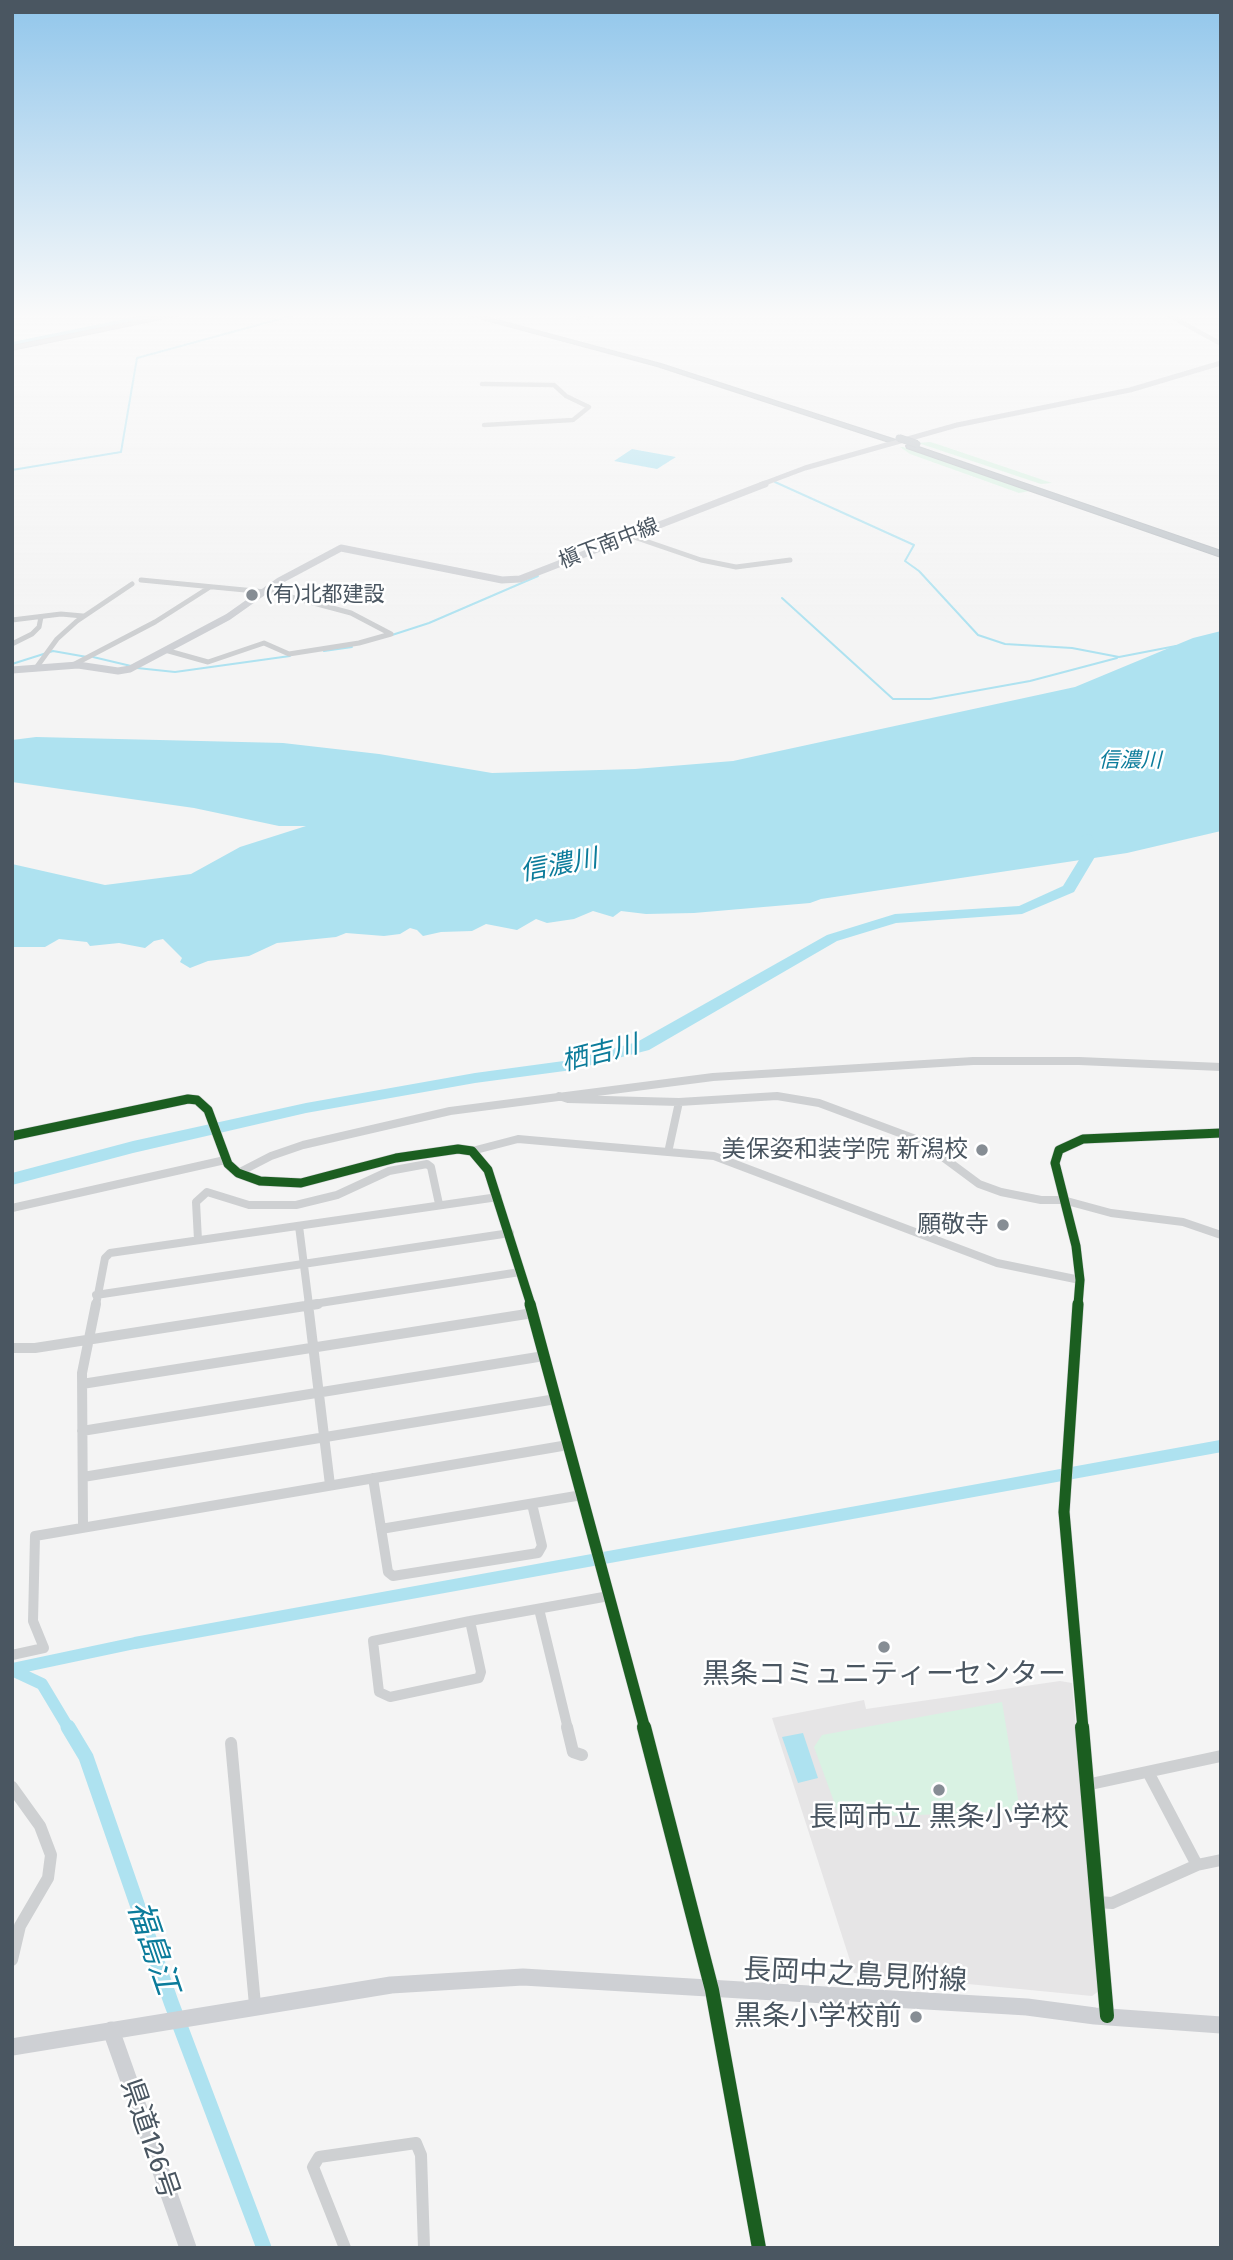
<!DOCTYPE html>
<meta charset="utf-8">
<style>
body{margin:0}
#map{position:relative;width:1233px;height:2260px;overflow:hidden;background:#f4f4f4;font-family:"Fira Sans",sans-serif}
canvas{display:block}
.frame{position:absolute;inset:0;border:14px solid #4a5661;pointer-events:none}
</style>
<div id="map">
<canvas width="1233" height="2260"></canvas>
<div class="frame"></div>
</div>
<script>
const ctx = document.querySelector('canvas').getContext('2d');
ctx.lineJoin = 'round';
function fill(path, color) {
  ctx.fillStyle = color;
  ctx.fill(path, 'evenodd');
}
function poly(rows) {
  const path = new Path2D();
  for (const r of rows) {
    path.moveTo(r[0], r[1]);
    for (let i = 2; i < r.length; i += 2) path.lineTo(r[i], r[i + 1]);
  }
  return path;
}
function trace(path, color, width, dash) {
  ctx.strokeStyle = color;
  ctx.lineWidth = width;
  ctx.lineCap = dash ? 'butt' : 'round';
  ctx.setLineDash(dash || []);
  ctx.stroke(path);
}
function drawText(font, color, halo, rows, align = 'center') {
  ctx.font = font + ' "Fira Sans","Noto Sans JP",sans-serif';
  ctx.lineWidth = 5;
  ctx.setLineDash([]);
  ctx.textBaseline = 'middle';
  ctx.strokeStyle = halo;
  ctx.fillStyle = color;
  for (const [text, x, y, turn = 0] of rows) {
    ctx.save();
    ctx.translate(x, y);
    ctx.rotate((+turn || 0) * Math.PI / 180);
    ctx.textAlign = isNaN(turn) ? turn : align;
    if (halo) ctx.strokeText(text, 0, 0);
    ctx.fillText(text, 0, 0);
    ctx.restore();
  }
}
fill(poly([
 [1060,1681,1072,1683,1099,1991,1092,1996,854,1973,772,1718,864,1700,866,1709]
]), '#e6e5e6');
fill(poly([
 [930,442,940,445,1052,483,1041,484,918,443],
 [900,447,903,447,1030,491,1019,493,910,454],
 [1002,1702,1020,1811,840,1818,814,1747,822,1735]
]), '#d9f2e3');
fill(poly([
 [632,449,676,457,657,469,614,461],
 [1221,631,1221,831,1127,853,821,899,810,903,694,913,646,914,621,911,613,917,593,911,574,919,547,923,536,919,517,930,486,924,472,931,441,932,423,936,417,930,410,928,400,934,384,936,346,933,336,937,277,943,249,956,208,961,190,968,180,962,182,958,163,939,154,941,145,948,119,943,90,946,87,942,59,939,45,947,12,947,12,864,105,885,191,874,240,847,306,826,279,826,194,808,12,782,12,740,36,737,283,743,379,754,492,773,635,769,733,761,1075,687,1193,638],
 [803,1733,818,1778,798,1783,782,1737]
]), '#aee2f0');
trace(poly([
 [12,470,121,452,137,358,298,314],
 [775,482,914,545,905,561,919,571,978,635,1005,644,1072,648,1119,657,1176,646],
 [782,598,893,699,930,699,1030,681,1117,658],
 [392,635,429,623,538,576],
 [324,651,352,647],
 [93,657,131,666],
 [12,664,53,651,87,657],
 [137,668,175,672,290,656]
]), '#aee2f0', 2);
trace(poly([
 [12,1669,135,1643,1221,1446],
 [12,1670,42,1684,69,1729]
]), '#aee2f0', 12);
trace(poly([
 [68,1727,86,1757,171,2002,264,2248]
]), '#aee2f0', 15);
fill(poly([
 [149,314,165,314,12,347,12,342,149,314],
 [1086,834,1091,835,1099,850,1074,892,1022,914,896,923,837,941,649,1050,572,1070,475,1083,306,1113,133,1153,12,1185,12,1173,133,1141,306,1103,475,1073,571,1060,637,1042,827,935,895,914,1019,906,1063,886,1085,850,1079,838,1086,834]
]), '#aee2f0');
const trunk = poly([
 [173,314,185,314,12,350,12,346,173,314]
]);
const motorway = poly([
 [463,314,474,314,661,364,896,440,889,442,657,366,463,314],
 [910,444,1221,551,1221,557,907,448,906,446,910,444]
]);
trace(trunk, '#b9bec3', 2);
trace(motorway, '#b9bec3', 2);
trace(poly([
 [1167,314,1221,344],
 [578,318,594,314],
 [482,384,554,385,566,396,589,407,573,420,484,425]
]), '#ced0d2', 4.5);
trace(poly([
 [631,536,701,560,736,567,790,560],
 [141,580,276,593,351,613,391,634],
 [12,620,61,614,83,616],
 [12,644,32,634,39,627,41,617],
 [165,650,208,662,264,643,289,654,359,643,391,634],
 [71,666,155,622,210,587],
 [36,668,57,639,77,621,132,584]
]), '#ced0d2', 5);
trace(poly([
 [559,1096,568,1099,679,1102,777,1096,819,1103,921,1141,979,1184,1001,1192,1041,1200,1063,1200,1111,1213,1183,1222,1221,1235],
 [669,1148,679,1102],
 [472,1151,518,1139,714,1156,997,1263,1080,1280],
 [238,1173,271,1156,303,1145,450,1111,713,1077,973,1061,1079,1061,1221,1067],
 [12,1208,225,1160],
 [299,1226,309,1305],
 [198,1240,196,1202,207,1192,249,1205,296,1205,337,1195,389,1171,427,1164,431,1167,439,1204],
 [96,1295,510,1233],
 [96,1305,105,1258,110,1253,498,1197],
 [307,1305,520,1272]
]), '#ced0d2', 8);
trace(poly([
 [308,1304,330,1485],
 [12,1348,35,1348,318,1304],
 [82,1384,533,1313],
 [82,1431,544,1356],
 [83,1477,556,1399],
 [373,1478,388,1572,393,1576,538,1553,542,1546,532,1504],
 [83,1526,82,1373,96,1304],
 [381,1529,582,1495],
 [539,1609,568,1729],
 [470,1621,481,1672,479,1678,390,1697,379,1692,373,1641,470,1621],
 [470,1621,609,1596],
 [12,1655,44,1648,33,1621,35,1536,568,1445]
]), '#ced0d2', 10);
trace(poly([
 [567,1727,573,1752,582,1755],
 [231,1743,255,2005],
 [1148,1772,1197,1865],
 [1086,1785,1221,1756],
 [12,1787,40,1826,51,1855,48,1878,20,1926,12,1960],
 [1097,1902,1112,1903,1197,1865,1221,1860],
 [345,2248,313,2167,319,2157,416,2143,421,2155,424,2248]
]), '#ced0d2', 12);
trace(poly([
 [12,1136,188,1099,197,1100,208,1110,228,1164,238,1173,260,1181,301,1183,396,1158,458,1149,472,1151,488,1170,531,1305],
 [1078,1305,1080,1280,1076,1246,1055,1163,1059,1150,1083,1139,1221,1133]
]), '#ced0d2', 10);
trace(poly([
 [530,1304,645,1729],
 [1078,1304,1064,1512,1083,1729]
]), '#ced0d2', 12);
trace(poly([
 [644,1727,712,1990,759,2248],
 [1082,1727,1107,2016]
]), '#ced0d2', 15);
trace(poly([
 [760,485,805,468,957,425,1130,390,1221,363]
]), '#ced0d4', 5);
trace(poly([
 [12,670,78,665,118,671,130,669,228,617,279,581,341,548,502,580,520,579,765,484]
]), '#ced0d4', 7);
trace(poly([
 [111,2030,188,2248],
 [12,2047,391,1985,523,1977,1027,2007,1095,2016,1221,2025]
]), '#ced0d4', 17);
fill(trunk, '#c4c9cd');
fill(motorway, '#bec4c9');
const motorwayBridge = poly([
 [899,438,917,444]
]);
trace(motorwayBridge, '#b9bec3', 8, []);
trace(motorwayBridge, '#bec4c9', 7);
trace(poly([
 [12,1136,188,1099,197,1100,208,1110,228,1164,238,1173,260,1181,301,1183,396,1158,458,1149,472,1151,488,1170,531,1305],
 [1078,1305,1080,1280,1076,1246,1055,1163,1059,1150,1083,1139,1221,1133]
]), '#1b5e20', 9);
trace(poly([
 [530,1304,645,1729],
 [1078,1304,1064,1512,1083,1729]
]), '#1b5e20', 11);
trace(poly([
 [644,1727,712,1990,759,2248],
 [1082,1727,1107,2016]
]), '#1b5e20', 14);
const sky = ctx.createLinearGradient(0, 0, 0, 631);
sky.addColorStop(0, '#91c6eb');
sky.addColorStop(0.5, '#fafafa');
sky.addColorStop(1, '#fafafa00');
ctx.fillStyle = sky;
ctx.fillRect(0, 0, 1233, 631);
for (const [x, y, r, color] of [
 [252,595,7,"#868d94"],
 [982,1150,7,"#868d94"],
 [1003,1225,7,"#868d94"],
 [884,1647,7,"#868d94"],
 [939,1790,7,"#868d94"],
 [916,2017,7,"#868d94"]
]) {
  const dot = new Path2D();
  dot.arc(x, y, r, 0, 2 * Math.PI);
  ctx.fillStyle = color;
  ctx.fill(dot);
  trace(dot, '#fff', 2.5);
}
drawText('21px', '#4a5661', '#fff', [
 ["槇下南中線",609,544,-21]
]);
drawText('21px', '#4a5661', '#fff', [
 ["(有)北都建設",266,595]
], 'left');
drawText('italic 21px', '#0c7c9b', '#fff', [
 ["信濃川",1130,761]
]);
drawText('24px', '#4a5661', '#fff', [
 ["美保姿和装学院 新潟校",968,1150],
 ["願敬寺",989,1225]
], 'right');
drawText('italic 26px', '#0c7c9b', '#fff', [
 ["信濃川",559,866,-11],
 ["栖吉川",600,1054,-14]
]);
drawText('28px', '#4a5661', '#fff', [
 ["黒条コミュニティーセンター",884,1675],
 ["長岡市立 黒条小学校",939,1818],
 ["黒条小学校前",902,2017,"right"]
]);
drawText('28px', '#4a5661', '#fff', [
 ["長岡中之島見附線",855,1976,3],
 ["県道126号",149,2139,71]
]);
drawText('italic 32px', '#0c7c9b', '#fff', [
 ["福島江",152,1948,71]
]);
</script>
